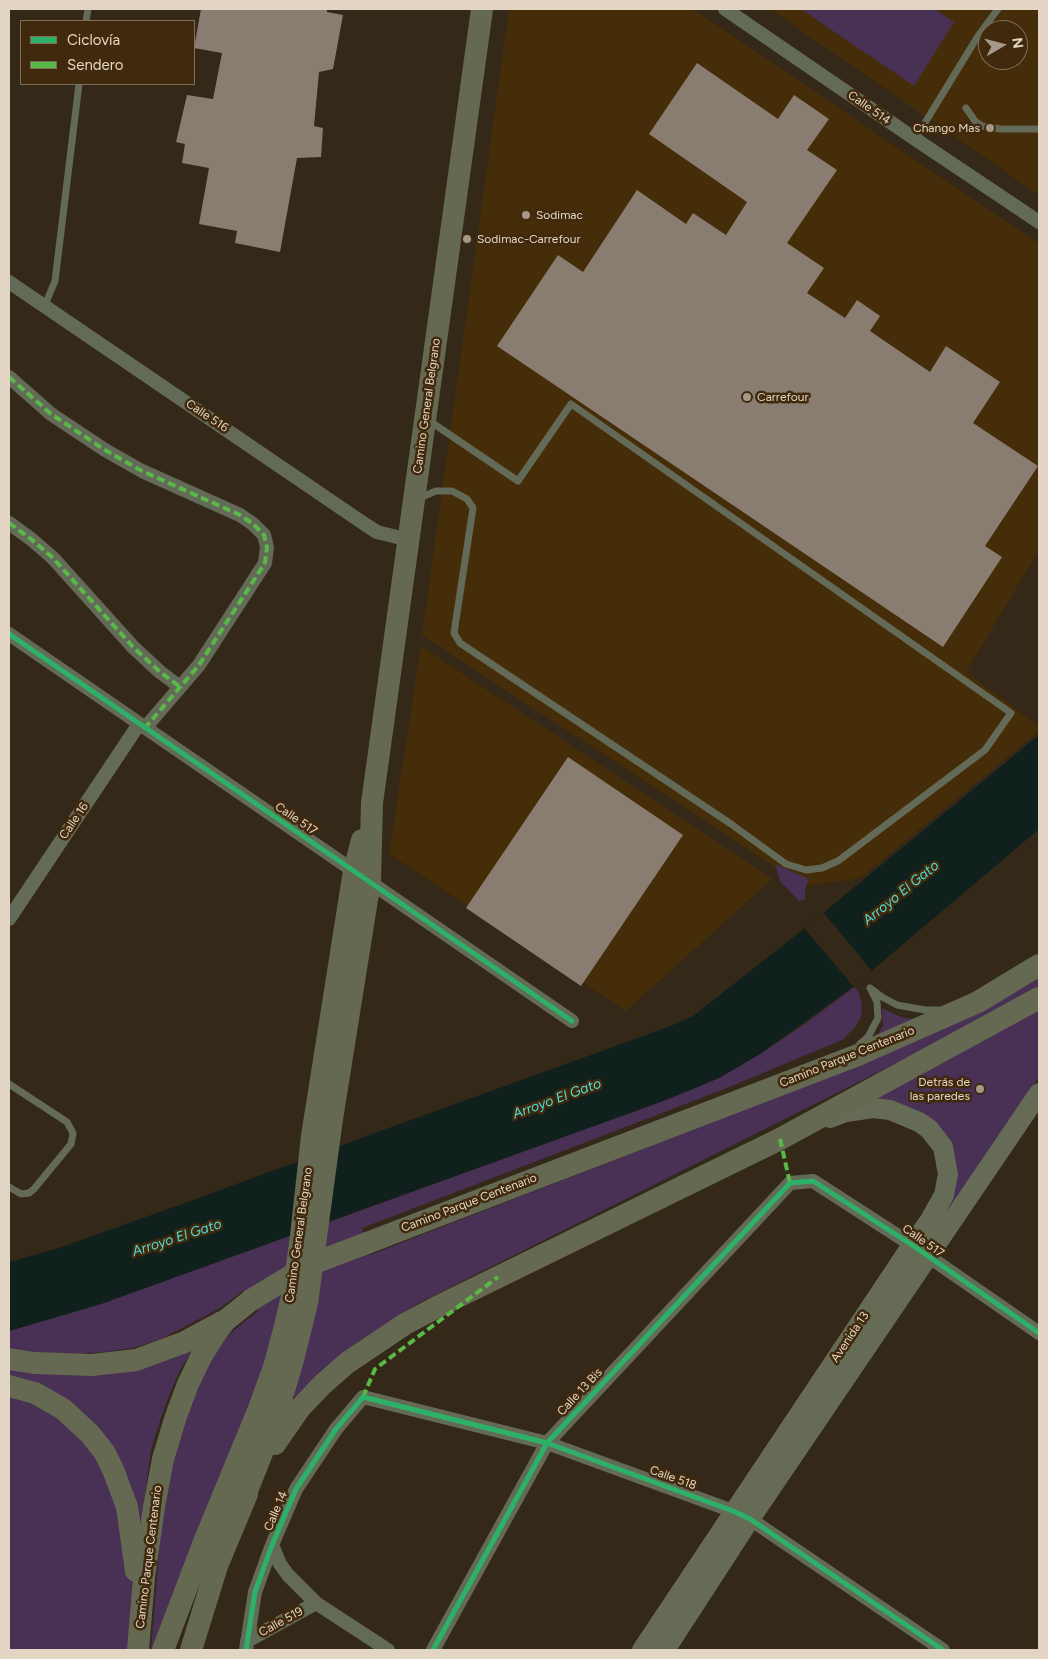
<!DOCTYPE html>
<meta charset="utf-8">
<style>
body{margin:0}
#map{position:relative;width:1048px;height:1659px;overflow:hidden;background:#342818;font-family:Figtree,sans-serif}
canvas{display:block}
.frame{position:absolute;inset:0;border:10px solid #e3d5c4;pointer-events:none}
.legend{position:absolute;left:20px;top:20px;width:175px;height:65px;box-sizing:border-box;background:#40290c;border:1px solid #816e56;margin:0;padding:6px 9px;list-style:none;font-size:15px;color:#e3d5c4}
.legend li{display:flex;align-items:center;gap:10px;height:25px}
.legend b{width:25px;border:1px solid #816e56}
.north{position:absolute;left:978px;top:20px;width:50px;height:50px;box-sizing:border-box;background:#40290c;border:1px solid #816e56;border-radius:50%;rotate:82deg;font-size:14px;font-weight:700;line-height:20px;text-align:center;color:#e3d5c4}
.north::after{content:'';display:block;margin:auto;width:18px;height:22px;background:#a69888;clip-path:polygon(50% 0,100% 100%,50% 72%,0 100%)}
</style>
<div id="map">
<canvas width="1048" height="1659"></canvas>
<div class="frame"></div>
<ul class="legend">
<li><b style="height:6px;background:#2db169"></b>Ciclovía</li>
<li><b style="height:6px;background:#58b947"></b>Sendero</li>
</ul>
<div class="north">N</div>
</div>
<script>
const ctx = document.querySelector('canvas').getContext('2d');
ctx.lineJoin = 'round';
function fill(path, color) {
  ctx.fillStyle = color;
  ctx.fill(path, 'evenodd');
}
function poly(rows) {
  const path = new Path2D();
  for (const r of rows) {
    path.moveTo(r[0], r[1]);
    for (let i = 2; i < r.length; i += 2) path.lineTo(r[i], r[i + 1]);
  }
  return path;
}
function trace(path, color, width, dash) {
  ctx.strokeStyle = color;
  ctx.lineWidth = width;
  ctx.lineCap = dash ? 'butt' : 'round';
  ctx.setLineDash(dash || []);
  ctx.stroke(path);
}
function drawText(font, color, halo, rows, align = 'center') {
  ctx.font = font + ' Figtree,sans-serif';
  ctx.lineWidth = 5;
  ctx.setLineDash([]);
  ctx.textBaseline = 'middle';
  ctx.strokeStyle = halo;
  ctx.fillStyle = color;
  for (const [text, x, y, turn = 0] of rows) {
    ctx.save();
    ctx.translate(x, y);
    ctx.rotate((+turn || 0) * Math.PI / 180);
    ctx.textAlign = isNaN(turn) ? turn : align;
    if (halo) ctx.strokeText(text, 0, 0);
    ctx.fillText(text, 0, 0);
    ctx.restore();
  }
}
fill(poly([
 [509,9,693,9,1039,244,1039,550,966,672,1039,726,1039,731,860,878,804,886,422,635],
 [770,9,1039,9,1039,195],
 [988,30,1018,30,1018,60,988,60],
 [421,646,772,879,626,1011,389,854]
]), '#462d09');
fill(poly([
 [801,9,934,9,954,22,914,86],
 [775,864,809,879,805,889,805,900,799,901,780,881],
 [1039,978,1039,987,954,1034,417,1304,361,1340,295,1397,293,1395,326,1223,666,1100,719,1078,760,1054,805,1024,854,987,859,993,861,1000,862,1008,861,1017,856,1026,842,1040,722,1090,362,1228,370,1255,828,1077,983,1011],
 [1039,1006,1039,1077,935,1230,958,1171,954,1153,924,1114,898,1103,876,1099],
 [882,1008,901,1017,921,1021,875,1041,883,1025],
 [295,1234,274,1344,155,1650,151,1650,161,1528,177,1439,206,1368,218,1347,234,1330,258,1311,244,1290,220,1308,161,1339,133,1348,104,1352,76,1354,9,1353,9,1331,101,1304],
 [193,1350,181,1368,170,1393,160,1421,151,1450,143,1508,142,1546,120,1461,9,1379,9,1367],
 [9,1395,51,1410,92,1444,127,1507,133,1600,131,1650,9,1650]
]), '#493055');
fill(poly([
 [1039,735,1039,829,849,990,760,1054,719,1078,666,1100,101,1304,9,1331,9,1262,56,1249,185,1203,397,1125,671,1026,693,1016,800,932]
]), '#10201d');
fill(poly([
 [823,912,872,971,854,987,804,928]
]), '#342818');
fill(poly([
 [201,9,327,9,327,12,343,15,333,69,319,72,314,126,323,128,321,157,297,158,280,252,235,243,237,231,199,224,209,168,182,163,185,144,176,142,187,95,213,99,222,53,194,48],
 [697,63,778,119,794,95,829,119,807,150,837,170,787,243,824,268,807,293,845,318,857,300,880,316,870,331,930,372,946,346,1000,382,973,423,1038,466,985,546,1002,557,943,647,497,346,558,255,583,272,637,190,686,224,693,213,726,235,747,202,649,134],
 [568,757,683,835,581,986,466,908]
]), '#887d70');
trace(poly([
 [86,21,88,9],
 [966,108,975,121,982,126,1001,129,1039,129],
 [915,139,978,36,998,9],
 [45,305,55,281,79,84],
 [417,499,436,491,452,491,467,499,473,508,454,633,460,643,731,824,786,864,806,870,822,868,838,861,985,750,1011,713,571,404,518,481,428,420],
 [870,988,882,997,897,1005,925,1010,940,1010],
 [860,1044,868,1037,878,1018,877,1002,871,990],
 [9,1084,67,1122,73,1133,71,1144,34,1189,29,1193,21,1194,9,1187]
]), '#646a58', 7);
trace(poly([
 [725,9,915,139,1039,222],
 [9,282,366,525,377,532,409,540],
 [9,377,51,414,105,450,142,471,240,515,253,524,264,535,267,547,265,563,199,665,145,728],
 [9,523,31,539,53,558,133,647,160,672,180,687],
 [9,634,572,1021],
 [9,919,139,724],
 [272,1545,280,1564,288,1575,316,1603,388,1650],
 [247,1641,316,1603],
 [246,1650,255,1592,272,1545,296,1489,336,1429,363,1397,547,1443,733,1511,750,1519,943,1650],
 [433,1650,547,1443,790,1183,813,1181,912,1245,1039,1333]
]), '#646a58', 14);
trace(poly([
 [642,1650,912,1245,930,1220,944,1195,948,1174,943,1147,929,1129,919,1122,890,1110,873,1108,846,1112,830,1118],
 [665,1650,750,1519,1039,1093]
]), '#666b56', 20);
trace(poly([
 [367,1243,858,1055,978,1002,1039,965],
 [9,1359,34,1363,92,1365,136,1360,185,1342,222,1322],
 [9,1386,35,1393,63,1409,90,1434,105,1453,114,1472,127,1507,136,1571],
 [275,1444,300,1408,323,1384,347,1363,405,1324,437,1307,780,1139,1039,998],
 [241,1506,274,1423,293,1360,307,1303,332,1119,370,881,372,803,482,9],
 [138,1650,144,1578,154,1507,163,1459,176,1416,188,1384,201,1357,214,1336,225,1321,251,1300],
 [163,1650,204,1542,258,1411,274,1367,285,1326,294,1288,301,1236,312,1136,354,871,362,840],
 [191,1650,217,1566,247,1494]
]), '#656952', 22);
trace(poly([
 [251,1300,309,1265,367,1243]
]), '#656952', 22);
trace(poly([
 [9,377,51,414,105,450,142,471,240,515,253,524,264,535,267,547,265,563,199,665,145,728],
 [9,523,31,539,53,558,133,647,160,672,180,687],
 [780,1139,790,1183],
 [363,1397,375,1369,498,1277]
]), '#58b947', 4, [8, 4]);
trace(poly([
 [9,634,572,1021],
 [246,1650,255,1592,272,1545,296,1489,336,1429,363,1397,547,1443,733,1511,750,1519,943,1650],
 [433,1650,547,1443,790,1183,813,1181,912,1245,1039,1333]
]), '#2db169', 5);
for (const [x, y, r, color] of [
 [990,128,5,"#a69888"],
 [526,215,5,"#a69888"],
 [467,239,5,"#a69888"],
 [747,397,5,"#a69888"],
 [980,1089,5,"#a69888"]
]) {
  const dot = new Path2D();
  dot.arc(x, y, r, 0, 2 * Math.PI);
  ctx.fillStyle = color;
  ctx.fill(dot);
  trace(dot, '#40290c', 2);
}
drawText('12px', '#e3d5c4', '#40290c', [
 ["Calle 514",869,108,35],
 ["Camino General Belgrano",427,406,-82],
 ["Calle 516",207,416,34],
 ["Calle 517",296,819,34],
 ["Calle 16",74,821,-56],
 ["Camino Parque Centenario",847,1057,-22],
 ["Camino Parque Centenario",469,1203,-21],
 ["Camino General Belgrano",299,1235,-82],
 ["Calle 517",923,1241,35],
 ["Avenida 13",850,1337,-56],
 ["Calle 13 Bis",580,1392,-47],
 ["Calle 518",673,1478,20],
 ["Calle 14",276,1511,-67],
 ["Camino Parque Centenario",149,1557,-83],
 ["Calle 519",281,1622,-29]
]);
drawText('12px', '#e3d5c4', '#40290c', [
 ["Chango Mas",980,128,"right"],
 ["Sodimac",536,215],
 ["Sodimac-Carrefour",477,239],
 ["Carrefour",757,397],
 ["Detrás de",970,1082,"right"],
 ["las paredes",970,1096,"right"]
], 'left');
drawText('italic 14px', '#4eded7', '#40290c', [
 ["Arroyo El Gato",901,893,-39],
 ["Arroyo El Gato",557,1099,-20],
 ["Arroyo El Gato",177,1238,-18]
]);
</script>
